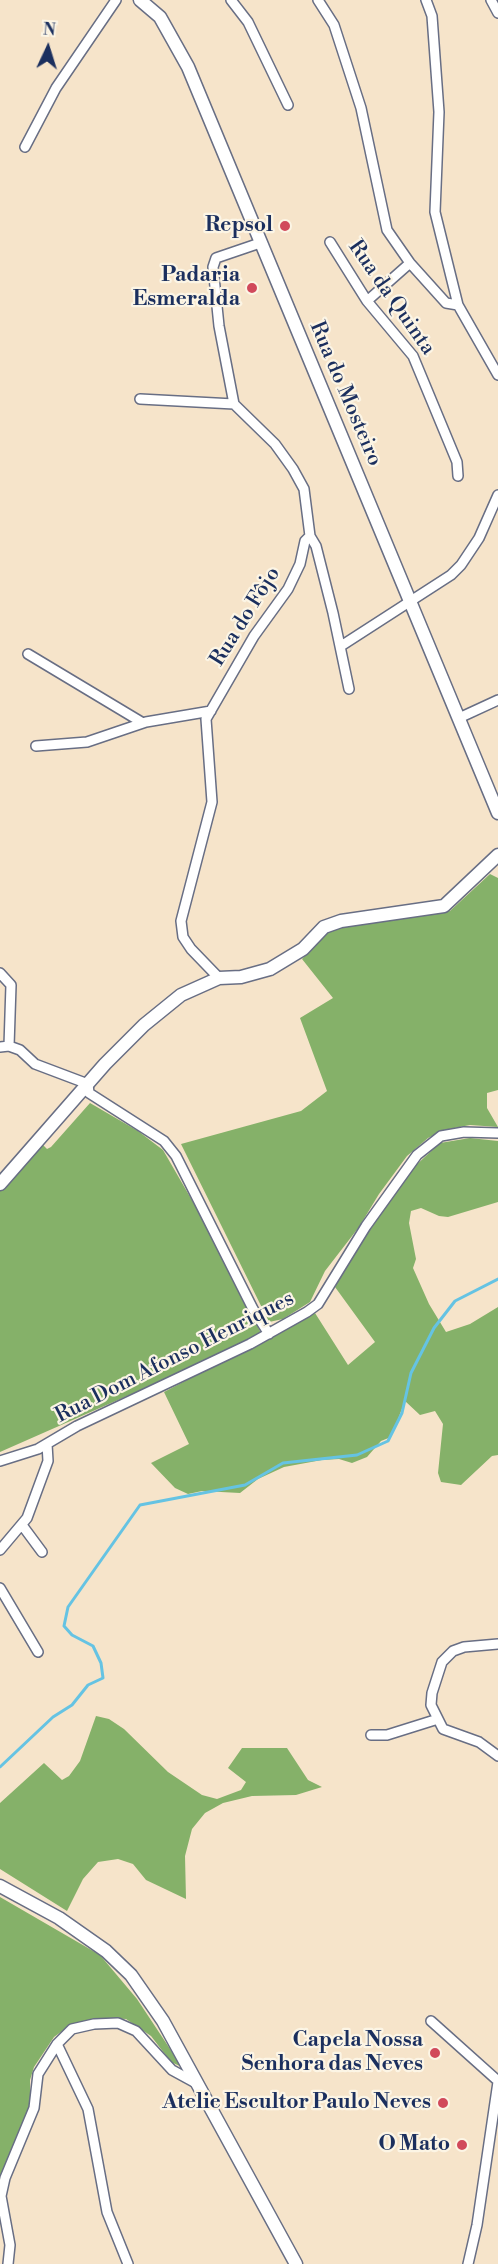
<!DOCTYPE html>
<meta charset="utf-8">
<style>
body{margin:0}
#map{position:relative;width:498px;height:2264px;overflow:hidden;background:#f6e4ca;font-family:"Libre Bodoni",serif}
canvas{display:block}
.north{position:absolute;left:18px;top:18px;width:60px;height:60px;-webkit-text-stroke:4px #fcf5e5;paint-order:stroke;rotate:4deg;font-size:16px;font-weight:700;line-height:24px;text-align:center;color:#1b2f5e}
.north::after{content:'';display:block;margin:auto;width:21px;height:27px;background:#1b2f5e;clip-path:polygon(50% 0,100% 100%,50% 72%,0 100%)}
</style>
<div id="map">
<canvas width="498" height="2264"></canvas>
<div class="north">N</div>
</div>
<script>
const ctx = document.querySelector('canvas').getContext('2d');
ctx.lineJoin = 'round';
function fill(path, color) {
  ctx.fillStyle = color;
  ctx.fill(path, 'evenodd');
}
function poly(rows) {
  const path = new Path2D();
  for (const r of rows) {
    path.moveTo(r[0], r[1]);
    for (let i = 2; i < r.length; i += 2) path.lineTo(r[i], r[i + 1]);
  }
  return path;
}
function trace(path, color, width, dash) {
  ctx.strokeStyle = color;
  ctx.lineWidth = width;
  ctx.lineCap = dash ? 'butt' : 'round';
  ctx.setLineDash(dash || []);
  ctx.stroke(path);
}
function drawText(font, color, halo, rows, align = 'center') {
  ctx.font = font + ' "Libre Bodoni",serif';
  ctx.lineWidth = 4.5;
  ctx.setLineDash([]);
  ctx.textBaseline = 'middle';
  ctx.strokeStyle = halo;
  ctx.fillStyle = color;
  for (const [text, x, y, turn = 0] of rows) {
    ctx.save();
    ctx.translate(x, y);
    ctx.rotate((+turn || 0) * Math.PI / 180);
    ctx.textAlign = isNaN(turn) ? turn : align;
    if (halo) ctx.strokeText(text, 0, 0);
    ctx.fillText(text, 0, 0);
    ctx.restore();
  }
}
fill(poly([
 [490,874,498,878,498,1090,487,1093,487,1108,498,1127,470,1125,444,1130,428,1138,407,1156,379,1194,359,1227,325,1271,310,1302,283,1319,269,1322,181,1144,301,1111,327,1091,300,1018,333,998,302,959,332,928,450,911],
 [90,1103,138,1131,163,1150,208,1228,261,1333,186,1370,0,1452,0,1185,39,1141,47,1149,51,1147],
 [470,1138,498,1141,498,1202,448,1217,439,1216,421,1208,411,1211,409,1223,416,1259,413,1268,429,1304,446,1332,470,1324,498,1307,498,1455,492,1456,461,1485,441,1482,438,1473,443,1424,435,1411,420,1415,405,1401,391,1437,381,1441,367,1457,352,1463,339,1459,322,1460,284,1467,258,1479,240,1493,202,1491,188,1494,175,1488,151,1463,189,1444,164,1392,315,1313,348,1365,375,1342,335,1287,348,1261,414,1167,440,1143],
 [96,1716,109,1719,124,1729,168,1772,202,1795,217,1799,241,1790,246,1782,228,1768,242,1748,287,1748,308,1780,322,1787,296,1795,252,1796,223,1803,205,1813,192,1829,185,1856,186,1899,146,1880,133,1864,118,1859,98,1862,83,1879,67,1911,0,1869,0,1803,44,1763,62,1780,69,1776,80,1761],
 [0,1897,100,1955,137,1999,182,2067,171,2062,151,2036,126,2019,103,2018,80,2022,65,2029,54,2037,34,2067,30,2080,30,2107,0,2181]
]), '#85b169');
trace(poly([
 [0,1767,53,1717,72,1705,88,1685,103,1678,101,1663,93,1646,72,1635,64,1626,68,1607,140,1505,245,1485,283,1463,357,1455,388,1441,402,1413,411,1373,434,1328,455,1301,498,1279]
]), '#65c3e3', 3);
const street = poly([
 [231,0,248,22,288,105],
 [318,0,334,25,361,108,387,230,410,263,446,303,458,305],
 [426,0,432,16,439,112,435,212,458,305,498,375],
 [491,0,498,13],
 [25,147,56,88,116,0],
 [330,242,367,301,413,356,457,462,458,476],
 [367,301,410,263],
 [140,399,234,404],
 [310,536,316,546,333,613,349,689],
 [341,646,451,575,461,565,479,538,498,495],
 [28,654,143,723],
 [459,718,498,700],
 [36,746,87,742,146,722,211,711],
 [0,973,11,985,9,1046],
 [219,978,191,949,183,937,181,921,212,802,206,719,254,636,288,589,300,564,305,541,310,536,304,489,293,469,275,444,234,404,219,326,213,267,216,258,260,243],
 [0,1047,9,1046,20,1050,35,1064,88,1084,89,1093,164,1141,176,1156,253,1309,269,1334],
 [0,1461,38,1449,77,1426,250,1344,307,1312,318,1304,366,1226,417,1155,441,1136,464,1132,498,1133],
 [22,1525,42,1552],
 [0,1550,27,1518,48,1461,47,1444],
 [0,1588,38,1652],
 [438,1719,443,1729,479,1742,498,1756],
 [371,1735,387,1735,438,1719,431,1705,432,1693,442,1662,453,1651,464,1647,498,1644],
 [431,2021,498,2081],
 [57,2044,88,2109,107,2212,128,2264],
 [8,2264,10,2245,1,2196,5,2178,34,2108,38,2074,57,2044,72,2029,94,2024,118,2023,136,2031,172,2070,194,2082],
 [468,2264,477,2225,498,2082]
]);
const secondary = poly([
 [140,0,160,17,188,67,498,813],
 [0,1184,105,1064,144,1025,181,995,219,978,241,977,270,969,303,949,324,927,341,921,444,906,498,855],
 [0,1886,59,1918,106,1951,131,1975,163,2021,296,2264]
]);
trace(street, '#686e84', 12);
trace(secondary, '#686e84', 15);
trace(street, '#fff', 9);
trace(secondary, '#fff', 12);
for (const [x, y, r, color] of [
 [285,226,6,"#d1495b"],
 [252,288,6,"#d1495b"],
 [435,2053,6,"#d1495b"],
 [443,2103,6,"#d1495b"],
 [462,2145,6,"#d1495b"]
]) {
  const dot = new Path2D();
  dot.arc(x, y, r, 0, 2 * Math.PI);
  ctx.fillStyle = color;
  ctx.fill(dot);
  trace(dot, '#fcf5e5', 2);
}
drawText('bold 21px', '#1b2f5e', '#fcf5e5', [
 ["Repsol",273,226],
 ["Padaria",240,276],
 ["Esmeralda",240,300],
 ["Capela Nossa",423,2041],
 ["Senhora das Neves",423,2065],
 ["Atelie Escultor Paulo Neves",431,2103],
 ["O Mato",450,2145]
], 'right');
drawText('21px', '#1b2f5e', '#fcf5e5', [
 ["Rua da Quinta",391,298,55],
 ["Rua do Mosteiro",345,394,67],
 ["Rua do Fôjo",246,617,-58],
 ["Rua Dom Afonso Henriques",175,1358,-27]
]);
</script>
